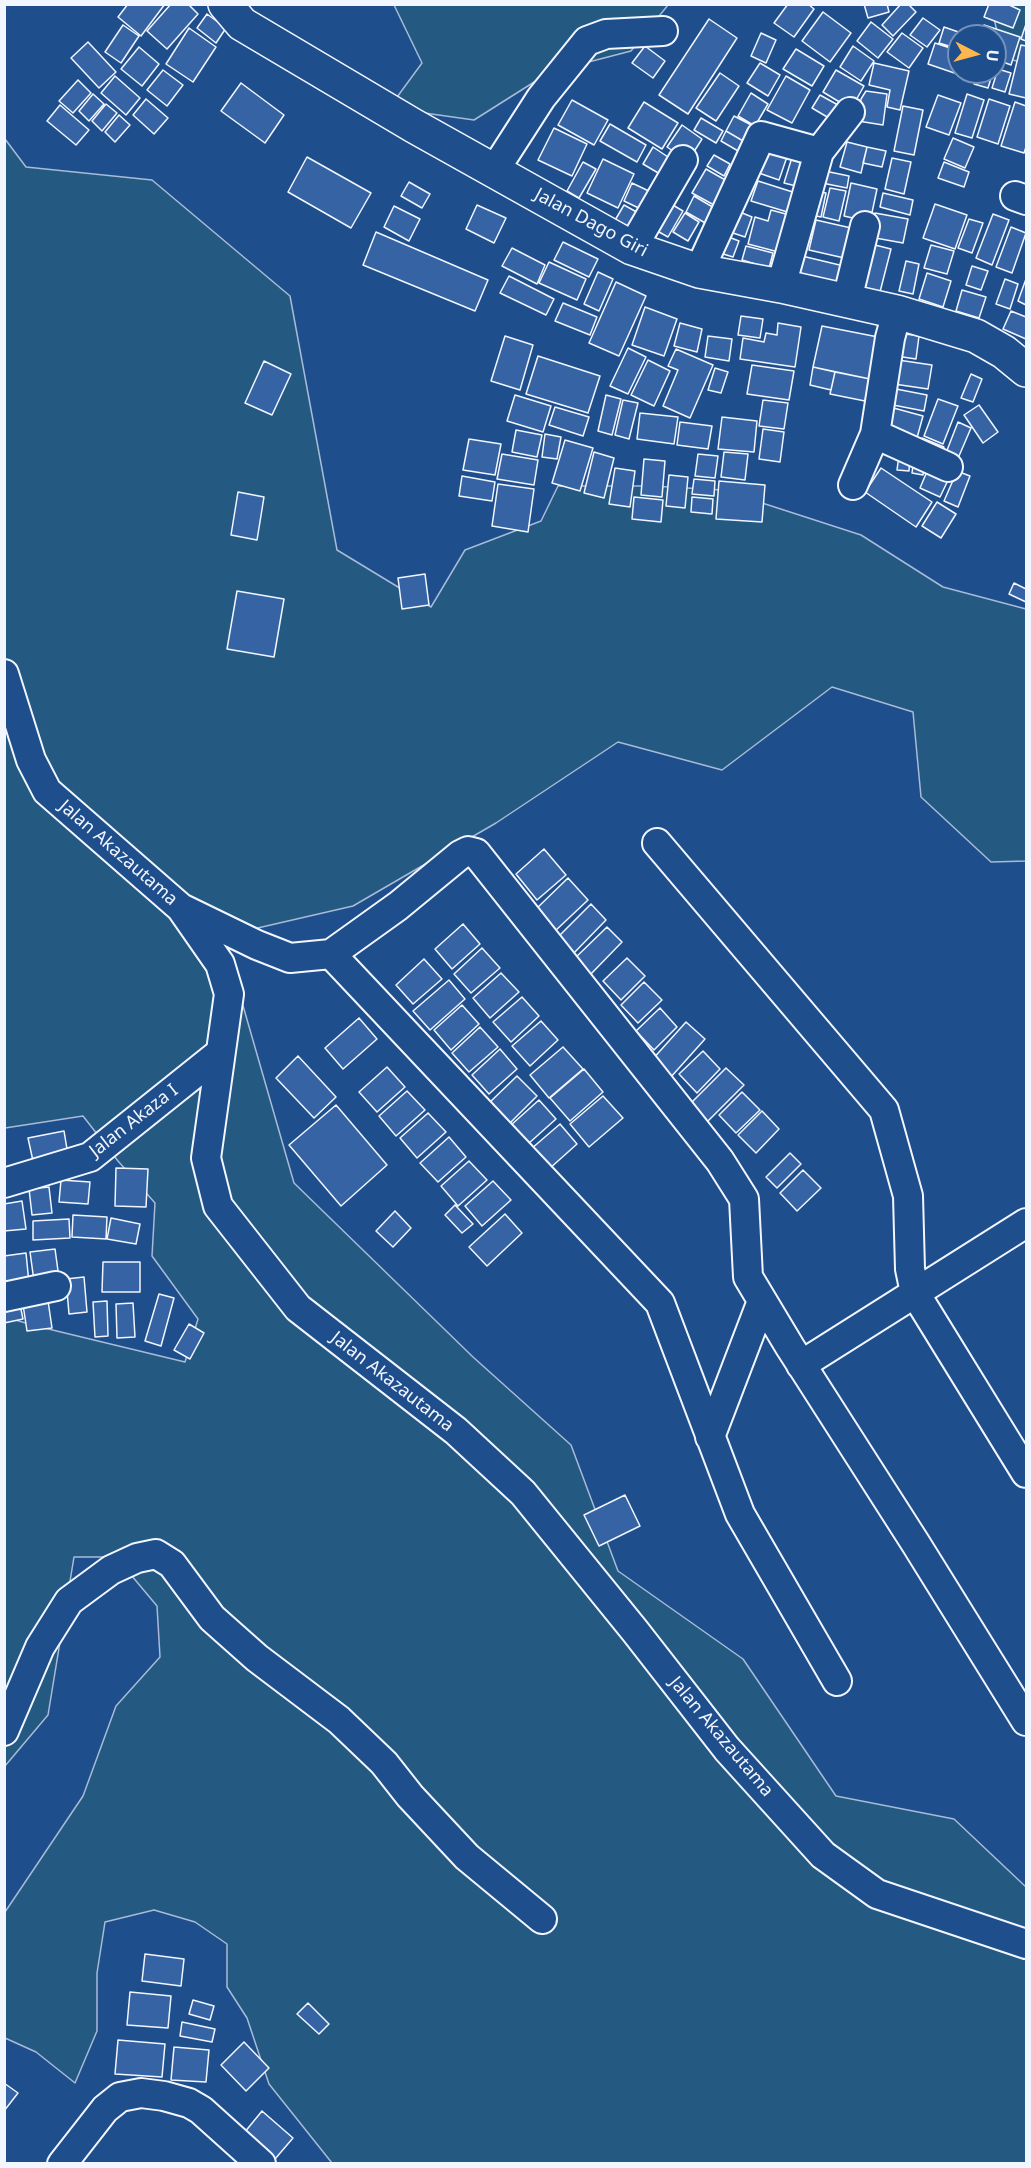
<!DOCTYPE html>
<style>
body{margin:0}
#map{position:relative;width:1031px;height:2168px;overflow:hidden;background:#1f4e8c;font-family:"Noto Sans",sans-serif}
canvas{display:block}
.frame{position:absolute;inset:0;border:6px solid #f2f6ff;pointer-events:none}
.north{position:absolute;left:947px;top:24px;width:60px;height:60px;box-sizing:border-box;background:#1f4e8c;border:2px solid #7391ba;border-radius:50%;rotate:96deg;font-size:16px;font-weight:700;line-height:24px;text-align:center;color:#f2f6ff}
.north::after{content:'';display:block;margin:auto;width:21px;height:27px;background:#ffb74d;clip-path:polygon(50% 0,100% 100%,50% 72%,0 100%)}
</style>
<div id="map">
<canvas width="1031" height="2168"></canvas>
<div class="frame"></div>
<div class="north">U</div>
</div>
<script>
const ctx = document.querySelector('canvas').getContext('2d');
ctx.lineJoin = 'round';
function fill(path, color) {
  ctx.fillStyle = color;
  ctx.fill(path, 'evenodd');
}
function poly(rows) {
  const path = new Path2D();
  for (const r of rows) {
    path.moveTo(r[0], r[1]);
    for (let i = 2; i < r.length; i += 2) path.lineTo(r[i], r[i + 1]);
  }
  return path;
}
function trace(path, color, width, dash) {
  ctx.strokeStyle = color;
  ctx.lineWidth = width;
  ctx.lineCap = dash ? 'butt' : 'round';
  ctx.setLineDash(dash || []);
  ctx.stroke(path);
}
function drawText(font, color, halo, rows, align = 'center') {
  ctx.font = font + ' "Noto Sans",sans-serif';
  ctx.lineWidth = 4.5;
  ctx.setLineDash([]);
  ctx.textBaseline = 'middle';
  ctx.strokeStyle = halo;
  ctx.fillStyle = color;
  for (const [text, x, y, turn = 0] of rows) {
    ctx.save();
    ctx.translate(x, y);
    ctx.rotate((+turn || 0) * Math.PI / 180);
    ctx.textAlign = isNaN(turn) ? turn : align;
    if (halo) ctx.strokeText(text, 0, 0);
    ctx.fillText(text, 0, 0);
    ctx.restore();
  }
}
const green = poly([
 [394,5,668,5,631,51,550,72,474,120,389,108,422,63,394,5],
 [991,5,1026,5,1026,63,1003,58,991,5],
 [5,139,26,167,152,180,290,296,337,550,431,607,465,550,541,521,558,486,652,486,722,490,861,535,943,587,1026,609,1026,861,991,862,921,797,913,712,832,687,722,770,618,742,496,823,353,906,223,936,294,1183,473,1357,571,1445,618,1571,743,1659,836,1796,954,1819,1026,1887,1026,2163,332,2163,269,2084,247,2018,227,1987,227,1944,195,1922,154,1910,105,1922,97,1973,97,2031,75,2083,36,2052,5,2038,5,1912,83,1796,116,1706,160,1657,157,1606,116,1557,74,1557,48,1715,5,1766,5,1317,36,1326,185,1362,198,1319,152,1256,155,1203,118,1161,83,1116,5,1128,5,139]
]);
fill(green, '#245a82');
trace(green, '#a8bbd7', 1.5);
const building = poly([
 [128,4,165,4,141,36,118,17,128,4],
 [171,4,188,4,198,14,167,49,147,31,171,4],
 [788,4,808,4,814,9,794,37,774,23,788,4],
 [864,4,887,4,889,12,868,18,864,4],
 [901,4,908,4,916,12,893,36,882,25,901,4],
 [989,4,1007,4,1020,10,1013,28,984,17,989,4],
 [823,12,851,33,830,62,802,41,823,12],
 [207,14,226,28,216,43,197,28,207,14],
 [923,18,940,30,927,47,910,35,923,18],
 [709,19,737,38,688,114,659,95,709,19],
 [871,22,893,39,878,58,857,41,871,22],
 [1026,24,1026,41,1021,39,1026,24],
 [123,25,139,36,121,63,105,52,123,25],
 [984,25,1020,37,1011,65,995,59,995,36,981,36,984,25],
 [944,27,970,36,959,36,959,49,939,43,944,27],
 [189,28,216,47,193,82,166,64,189,28],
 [761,33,776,40,766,63,751,56,761,33],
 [902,33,923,48,909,68,887,52,902,33],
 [88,42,116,72,99,88,71,58,88,42],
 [935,43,959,51,959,72,967,72,966,77,928,64,935,43],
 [1021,45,1026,46,1026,98,1009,94,1021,45],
 [645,46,665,61,653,78,632,63,645,46],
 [853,46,874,61,861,81,840,67,853,46],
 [139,47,159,64,142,86,121,69,139,47],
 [796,49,824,66,812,86,783,69,796,49],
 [760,63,780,75,768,96,747,83,760,63],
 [874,63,909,71,900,110,887,107,890,90,869,85,874,63],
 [998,69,1011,73,1005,92,992,88,998,69],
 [163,70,183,85,167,106,147,90,163,70],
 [836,70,864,86,851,109,823,92,836,70],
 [978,72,993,72,988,88,974,84,978,72],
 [720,73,739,86,716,121,696,108,720,73],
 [115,76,140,98,126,115,101,93,115,76],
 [786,76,810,90,792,123,767,110,786,76],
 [78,80,91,93,73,113,59,101,78,80],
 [241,83,284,115,265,143,221,111,241,83],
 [866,91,887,94,883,125,858,121,861,99,866,91],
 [751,93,768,104,755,126,738,116,751,93],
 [93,94,104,104,89,121,79,111,93,94],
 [967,94,984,100,972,138,955,133,967,94],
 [820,95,847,110,839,124,812,108,820,95],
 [938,95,961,103,949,135,926,127,938,95],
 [146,99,168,118,154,134,133,115,146,99],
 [989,99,1010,106,998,144,977,137,989,99],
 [572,100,608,120,594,145,558,125,572,100],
 [644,102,678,123,662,149,628,128,644,102],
 [1015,102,1026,106,1026,147,1024,153,1001,146,1015,102],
 [106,104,117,113,102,131,92,121,106,104],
 [60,105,89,130,76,145,47,121,60,105],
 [903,106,923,110,914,155,894,151,903,106],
 [119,115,130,125,115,142,105,132,119,115],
 [734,116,759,129,750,145,726,131,734,116],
 [701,118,723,131,716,143,694,130,701,118],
 [610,124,646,145,637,162,600,141,610,124],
 [682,125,702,139,688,161,667,147,682,125],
 [554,128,587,144,572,176,538,160,554,128],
 [726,131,750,145,745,155,721,141,726,131],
 [953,138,974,147,965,168,944,159,953,138],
 [767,140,790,148,779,180,756,172,767,140],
 [847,142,867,147,861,173,840,167,847,142],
 [653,147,674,161,665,177,643,164,653,147],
 [867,147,886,151,882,167,863,163,867,147],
 [794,151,813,157,804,188,784,183,794,151],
 [714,155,730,164,724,176,707,166,714,155],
 [307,157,371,193,351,228,288,192,307,157],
 [892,158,911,162,904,194,885,189,892,158],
 [603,159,634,174,618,208,587,193,603,159],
 [583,162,596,169,579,198,567,191,583,162],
 [944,162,969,172,964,187,938,178,944,162],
 [706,169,727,181,714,205,692,193,706,169],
 [820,170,849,176,847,188,817,182,820,170],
 [758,181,799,194,794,214,751,201,758,181],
 [409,182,430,194,422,208,401,196,409,182],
 [632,183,653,193,645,211,624,201,632,183],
 [851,183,877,189,870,222,844,216,851,183],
 [830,188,846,191,839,221,823,217,830,188],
 [812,190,826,193,821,217,807,214,812,190],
 [883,193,913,200,910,215,880,207,883,193],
 [694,196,716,209,707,224,686,212,694,196],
 [666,201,683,211,668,237,650,227,666,201],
 [935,204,967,215,955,249,923,238,935,204],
 [477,205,506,218,494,243,466,229,477,205],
 [624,205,642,215,632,232,614,222,624,205],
 [394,206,420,219,409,241,384,227,394,206],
 [735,210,752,217,745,237,727,231,735,210],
 [771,210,797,217,786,254,748,244,755,217,768,221,771,210],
 [685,213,699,222,688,241,673,232,685,213],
 [875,213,908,219,903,243,870,237,875,213],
 [993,214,1009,220,992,265,976,258,993,214],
 [969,219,983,223,972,253,958,248,969,219],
 [816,220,860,230,853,260,809,250,816,220],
 [1011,227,1026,233,1012,273,996,267,1011,227],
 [376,232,488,280,475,311,363,265,376,232],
 [726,236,739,241,733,257,720,253,726,236],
 [563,242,598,259,589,277,554,260,563,242],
 [867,243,891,249,880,292,856,286,867,243],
 [931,245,954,251,947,274,924,268,931,245],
 [746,246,773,253,769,268,742,260,746,246],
 [512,248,545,265,537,284,502,266,512,248],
 [802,256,852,268,847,290,796,279,802,256],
 [906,261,919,264,913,294,899,291,906,261],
 [549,262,586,279,577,300,539,283,549,262],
 [972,266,988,271,981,290,966,285,972,266],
 [598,272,613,279,599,311,584,304,598,272],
 [927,273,951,281,943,307,919,299,927,273],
 [509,276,554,299,546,315,500,293,509,276],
 [1005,279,1018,284,1010,309,996,304,1005,279],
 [1026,279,1026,305,1018,301,1026,279],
 [616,282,646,296,619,356,589,343,616,282],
 [962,290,986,297,979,318,956,311,962,290],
 [563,303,597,317,590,335,555,321,563,303],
 [645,307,677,319,664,356,632,345,645,307],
 [1011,311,1026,317,1026,339,1003,329,1011,311],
 [741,316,763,319,760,338,738,335,741,316],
 [680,323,702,329,697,352,674,346,680,323],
 [778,323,801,327,795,367,740,359,743,338,764,342,766,333,777,335,778,323],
 [822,326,878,337,870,379,813,367,822,326],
 [899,333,919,336,916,359,896,356,899,333],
 [505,336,533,345,520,390,491,381,505,336],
 [708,336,732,339,729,361,705,357,708,336],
 [628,348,646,357,628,394,610,386,628,348],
 [676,349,713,365,690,418,663,406,678,370,668,366,676,349],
 [538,356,600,376,588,413,526,394,538,356],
 [648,360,670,371,654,406,631,395,648,360],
 [898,360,932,365,928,389,894,384,898,360],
 [264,361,291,374,272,415,245,403,264,361],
 [752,365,794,371,789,400,747,394,752,365],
 [813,367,835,372,831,390,810,385,813,367],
 [715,368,728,372,721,393,708,390,715,368],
 [835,372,870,379,865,401,830,394,835,372],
 [971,374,982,379,973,402,961,398,971,374],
 [896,389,927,395,924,411,893,405,896,389],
 [515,395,551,406,543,432,507,421,515,395],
 [606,395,621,399,612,435,598,431,606,395],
 [938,399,958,406,943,444,924,436,938,399],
 [623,400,638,403,629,439,615,435,623,400],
 [763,400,788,403,784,429,759,426,763,400],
 [979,405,998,432,983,443,964,415,979,405],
 [555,407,589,417,583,436,549,425,555,407],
 [890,407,923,416,915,445,882,436,890,407],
 [640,413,678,417,674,444,637,439,640,413],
 [722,417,757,421,754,452,718,449,722,417],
 [680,422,712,426,708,449,677,445,680,422],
 [958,422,971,428,956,463,944,458,958,422],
 [763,429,784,432,780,462,759,459,763,429],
 [516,430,542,435,537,457,512,452,516,430],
 [545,434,561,437,557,459,542,457,545,434],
 [922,438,944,447,939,459,917,450,922,438],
 [469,439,501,444,495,475,463,470,469,439],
 [565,440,593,448,580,491,552,483,565,440],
 [594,452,614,458,604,498,584,493,594,452],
 [724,452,748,454,745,480,721,477,724,452],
 [502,454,538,460,534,485,497,479,502,454],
 [698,454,718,456,715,478,695,476,698,454],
 [899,455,910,456,909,471,897,470,899,455],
 [914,458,925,460,923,475,912,473,914,458],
 [644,459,665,461,662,497,641,495,644,459],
 [931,462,952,472,940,497,920,488,931,462],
 [615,468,635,471,630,507,609,504,615,468],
 [881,468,932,502,916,527,865,492,881,468],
 [957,471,970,476,958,507,944,501,957,471],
 [669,475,688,477,685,508,666,506,669,475],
 [462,476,495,482,492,501,459,496,462,476],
 [694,479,715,481,714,496,692,494,694,479],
 [719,481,765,485,762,522,716,519,719,481],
 [498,484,534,489,528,532,492,526,498,484],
 [238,492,264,497,257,540,231,535,238,492],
 [634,497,663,500,661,522,632,519,634,497],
 [692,497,713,499,712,514,691,512,692,497],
 [937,502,956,514,941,538,922,526,937,502],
 [425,574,429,605,402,609,398,578,425,574],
 [1014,583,1026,589,1026,602,1009,594,1014,583],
 [237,591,284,599,274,657,227,649,237,591],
 [544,849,566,875,537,900,516,874,544,849],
 [568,878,588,900,554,932,534,911,568,878],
 [591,904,606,920,572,955,556,939,591,904],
 [463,924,480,944,452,969,435,949,463,924],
 [607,927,622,942,588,977,572,961,607,927],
 [482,948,500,968,471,993,454,974,482,948],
 [627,958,645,976,621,1000,603,981,627,958],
 [424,959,442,979,413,1004,396,985,424,959],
 [501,973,519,992,490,1018,473,998,501,973],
 [449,980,465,999,430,1030,413,1011,449,980],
 [644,982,662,1000,638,1023,621,1005,644,982],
 [522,997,539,1016,511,1042,493,1022,522,997],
 [462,1005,479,1024,451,1050,434,1030,462,1005],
 [660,1008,677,1027,654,1050,636,1031,660,1008],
 [359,1018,377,1039,343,1069,325,1048,359,1018],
 [541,1021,558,1040,530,1066,512,1046,541,1021],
 [686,1022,705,1039,670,1078,651,1061,686,1022],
 [480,1027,498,1047,469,1072,452,1053,480,1027],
 [563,1047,583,1069,549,1098,530,1075,563,1047],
 [500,1049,517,1069,489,1094,472,1075,500,1049],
 [703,1051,720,1069,697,1093,679,1074,703,1051],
 [298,1056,336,1097,314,1118,276,1078,298,1056],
 [387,1067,405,1087,377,1112,359,1092,387,1067],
 [726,1068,744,1085,706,1123,689,1105,726,1068],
 [584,1069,603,1092,570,1121,550,1098,584,1069],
 [517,1076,537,1096,508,1125,488,1104,517,1076],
 [407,1091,425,1110,396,1136,379,1116,407,1091],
 [742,1092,760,1110,736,1133,719,1115,742,1092],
 [603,1096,623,1118,589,1147,570,1124,603,1096],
 [539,1100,556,1119,528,1144,511,1125,539,1100],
 [336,1105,387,1165,341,1206,289,1145,336,1105],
 [762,1111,779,1129,756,1153,738,1135,762,1111],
 [428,1113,446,1132,417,1158,400,1138,428,1113],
 [560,1124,577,1144,549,1169,531,1149,560,1124],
 [64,1131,68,1155,33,1161,28,1138,64,1131],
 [449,1137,466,1157,438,1182,420,1163,449,1137],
 [790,1153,801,1164,777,1188,766,1177,790,1153],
 [469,1161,487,1180,458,1206,441,1186,469,1161],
 [116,1168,148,1169,146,1207,115,1206,116,1168],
 [803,1170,821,1188,797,1211,780,1193,803,1170],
 [61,1180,90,1182,88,1204,59,1202,61,1180],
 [493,1181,511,1200,482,1226,465,1206,493,1181],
 [49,1187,52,1213,32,1215,29,1189,49,1187],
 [22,1201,26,1229,4,1231,4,1204,22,1201],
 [455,1205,473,1224,462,1233,445,1215,455,1205],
 [395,1211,411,1228,393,1247,376,1231,395,1211],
 [505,1214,522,1233,487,1266,469,1247,505,1214],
 [73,1215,107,1217,106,1239,72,1237,73,1215],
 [111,1218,140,1224,136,1244,107,1239,111,1218],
 [69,1219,70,1238,33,1240,33,1221,69,1219],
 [55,1249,59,1278,34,1281,30,1252,55,1249],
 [26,1253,29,1283,4,1285,4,1256,26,1253],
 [103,1262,140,1262,140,1292,102,1292,103,1262],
 [84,1277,87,1312,69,1314,66,1279,84,1277],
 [47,1294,52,1328,27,1331,22,1298,47,1294],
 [159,1294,174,1298,161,1346,145,1341,159,1294],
 [19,1300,23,1319,4,1323,4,1303,19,1300],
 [107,1301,108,1336,95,1337,93,1302,107,1301],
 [133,1303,135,1337,117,1338,116,1304,133,1303],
 [189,1324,204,1333,190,1359,174,1350,189,1324],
 [625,1495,640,1526,599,1546,584,1515,625,1495],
 [145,1954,184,1959,181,1986,142,1981,145,1954],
 [130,1992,171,1996,168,2028,127,2025,130,1992],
 [193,2000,214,2006,210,2020,189,2014,193,2000],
 [308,2003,329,2024,319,2034,297,2014,308,2003],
 [182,2022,215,2029,212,2042,180,2036,182,2022],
 [118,2040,165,2044,162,2077,115,2074,118,2040],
 [244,2042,269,2068,246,2091,221,2065,244,2042],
 [174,2047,209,2050,206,2082,171,2080,174,2047],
 [4,2083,18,2093,4,2111,4,2083],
 [262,2111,293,2138,275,2159,244,2133,262,2111]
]);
fill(building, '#3563a3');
trace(building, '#f2f6ff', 1.5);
const minor = poly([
 [494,171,541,98,587,41,606,34,663,31],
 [1015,196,1026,200],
 [632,248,683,160],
 [699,271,761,136,819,152],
 [781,286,819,152,850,112],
 [847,300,865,226],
 [875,434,948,467],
 [853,485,875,434,890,338,897,312],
 [4,674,31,760,47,791,181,908,220,964,229,994,206,1158,218,1206,298,1308,456,1431,523,1493,635,1631,727,1749,823,1855,877,1894,1026,1944],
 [657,843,884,1110,908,1196,910,1269,915,1293,1026,1473],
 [183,909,257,945,290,958,331,954,398,906,460,855,468,851,476,853,720,1161,744,1199,748,1277,790,1347,916,1544,1026,1721],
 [331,954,660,1303,740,1514,837,1681],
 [4,1183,90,1157,220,1053],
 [4,1297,56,1286],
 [801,1365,1026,1223],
 [710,1437,762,1301],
 [4,1731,40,1647,69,1601,111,1570,137,1558,156,1554,172,1564,212,1618,257,1658,339,1720,384,1763,410,1796,467,1857,542,1919],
 [62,2164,105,2109,120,2097,141,2093,164,2096,189,2103,201,2110,261,2164]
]);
const major = poly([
 [225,4,242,24,414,126,632,248,699,271,781,286,897,312,976,336,1004,352,1026,370]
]);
trace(minor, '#f2f6ff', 32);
trace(major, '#f2f6ff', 36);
trace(minor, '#1f4e8c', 28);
trace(major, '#1f4e8c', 33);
drawText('18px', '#f2f6ff', '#1f4e8c', [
 ["Jalan Dago Giri",591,223,28],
 ["Jalan Akazautama",118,853,41],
 ["Jalan Akaza I",134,1121,-38],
 ["Jalan Akazautama",392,1382,38],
 ["Jalan Akazautama",721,1737,50]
]);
</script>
